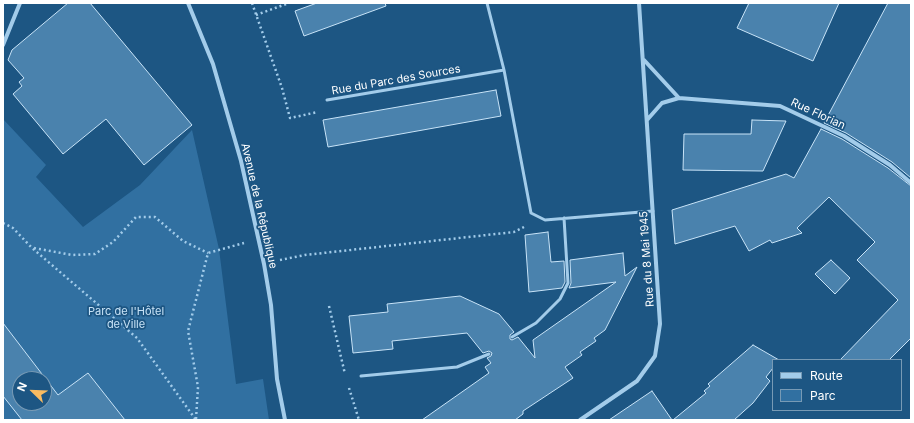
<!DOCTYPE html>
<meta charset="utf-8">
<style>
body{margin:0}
#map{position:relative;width:914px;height:423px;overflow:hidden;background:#1d5683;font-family:Inter,sans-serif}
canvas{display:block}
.frame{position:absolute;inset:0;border:4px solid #fff;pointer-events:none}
.legend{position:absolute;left:772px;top:359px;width:130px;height:52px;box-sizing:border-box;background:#1d5683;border:1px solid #779ab5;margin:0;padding:5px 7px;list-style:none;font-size:12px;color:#fff}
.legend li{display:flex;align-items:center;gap:8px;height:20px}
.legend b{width:20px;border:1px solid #779ab5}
.north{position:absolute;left:12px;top:371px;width:40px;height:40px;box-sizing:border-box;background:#1d5683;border:1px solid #779ab5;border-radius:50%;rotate:293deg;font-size:11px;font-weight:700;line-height:16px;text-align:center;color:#fff}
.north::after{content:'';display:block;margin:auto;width:14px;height:18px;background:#f9bb61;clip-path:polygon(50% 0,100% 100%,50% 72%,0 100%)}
</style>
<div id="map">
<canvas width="914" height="423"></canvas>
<div class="frame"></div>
<ul class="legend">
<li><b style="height:5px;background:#a3ccea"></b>Route</li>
<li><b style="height:11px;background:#3170a1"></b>Parc</li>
</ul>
<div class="north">N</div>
</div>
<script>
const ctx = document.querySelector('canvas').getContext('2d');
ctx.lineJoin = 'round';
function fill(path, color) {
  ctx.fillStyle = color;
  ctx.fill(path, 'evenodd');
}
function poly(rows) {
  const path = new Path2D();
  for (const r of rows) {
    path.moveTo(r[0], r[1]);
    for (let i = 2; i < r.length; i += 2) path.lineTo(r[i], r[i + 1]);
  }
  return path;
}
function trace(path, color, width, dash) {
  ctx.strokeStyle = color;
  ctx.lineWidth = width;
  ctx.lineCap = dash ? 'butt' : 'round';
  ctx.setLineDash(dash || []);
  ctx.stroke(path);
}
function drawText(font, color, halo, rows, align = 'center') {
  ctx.font = font + ' Inter,sans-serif';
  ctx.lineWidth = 3.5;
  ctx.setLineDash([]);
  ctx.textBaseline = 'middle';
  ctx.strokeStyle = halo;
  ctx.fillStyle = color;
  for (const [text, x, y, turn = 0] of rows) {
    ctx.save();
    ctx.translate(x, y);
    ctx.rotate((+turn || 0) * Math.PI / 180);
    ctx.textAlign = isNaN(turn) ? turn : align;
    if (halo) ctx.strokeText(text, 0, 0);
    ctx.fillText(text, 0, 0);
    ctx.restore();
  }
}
fill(poly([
 [3,119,46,165,36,177,83,227,140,185,192,130,219,249,236,384,263,379,269,420,3,420],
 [20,379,44,379,44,403,20,403]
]), '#3170a1');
const building = poly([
 [68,3,90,3,192,125,144,165,106,119,63,154,13,94,22,86,19,82,24,78,8,60,12,50,68,3],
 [317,3,385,3,386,6,304,36,295,11,317,3],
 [749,3,839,3,813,61,737,28,749,3],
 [888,3,911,3,911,178,892,162,846,133,824,123,888,3],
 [496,90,501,116,328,147,323,120,496,90],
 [752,120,786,121,763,171,683,170,684,134,751,134,752,120],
 [821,129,842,139,888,168,911,186,911,338,889,360,840,360,898,300,857,260,875,242,829,197,797,228,802,233,772,243,770,240,749,251,735,226,675,244,672,210,786,174,794,178,821,129],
 [548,232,551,262,564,261,565,282,562,288,529,292,525,235,548,232],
 [623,253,625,276,637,267,605,330,594,338,596,341,580,352,582,355,565,367,573,378,523,411,523,414,515,420,422,420,489,373,485,367,491,363,487,358,491,356,492,353,489,351,483,353,467,333,392,341,393,349,353,353,349,316,388,312,387,304,460,296,499,314,514,332,510,335,510,339,512,340,518,337,535,358,533,340,616,282,569,288,571,283,570,260,623,253],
 [831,260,850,278,835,294,815,274,831,260],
 [3,323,58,395,88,373,125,420,22,420,3,396,3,323],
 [20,379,44,379,44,403,20,403,20,379],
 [753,345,779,360,773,360,773,368,766,377,770,381,753,403,734,420,673,420,706,393,704,391,710,386,708,384,753,345],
 [652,391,672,420,609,420,652,391]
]);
fill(building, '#4a82ad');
trace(building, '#c8e3f7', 1);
trace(poly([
 [252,3,282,88,290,118,318,112],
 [256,15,289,3],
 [3,223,13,228,32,248,137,338,196,420],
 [34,248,72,255,95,254,113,242,136,217,155,217,183,241,208,253],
 [280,260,305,255,514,232,524,227],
 [329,306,345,374],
 [349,388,359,420],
 [196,419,198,387,188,331,208,253,244,243]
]), '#a3ccea', 2.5, [2, 3]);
trace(poly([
 [487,3,504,70,531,213,545,220,653,211],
 [327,100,504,70],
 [512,337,536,323,560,299,568,283,564,218],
 [361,376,457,367,489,354]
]), '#a3ccea', 3);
trace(poly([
 [188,3,213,64,241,161,264,264,271,305,277,379,285,420],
 [3,45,20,3],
 [644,60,679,98],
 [647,120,662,103,679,98,780,106,844,136,890,165,911,183],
 [580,420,637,381,655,356,660,324,639,3]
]), '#a3ccea', 4);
drawText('11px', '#fff', '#1d5683', [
 ["Rue du Parc des Sources",396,80,-10],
 ["Rue Florian",818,114,25],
 ["Avenue de la République",259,206,77],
 ["Rue du 8 Mai 1945",647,259,-94]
]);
drawText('11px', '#c8e3f7', '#1d5683', [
 ["Parc de l'Hôtel",126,312],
 ["de Ville",126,325]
]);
</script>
